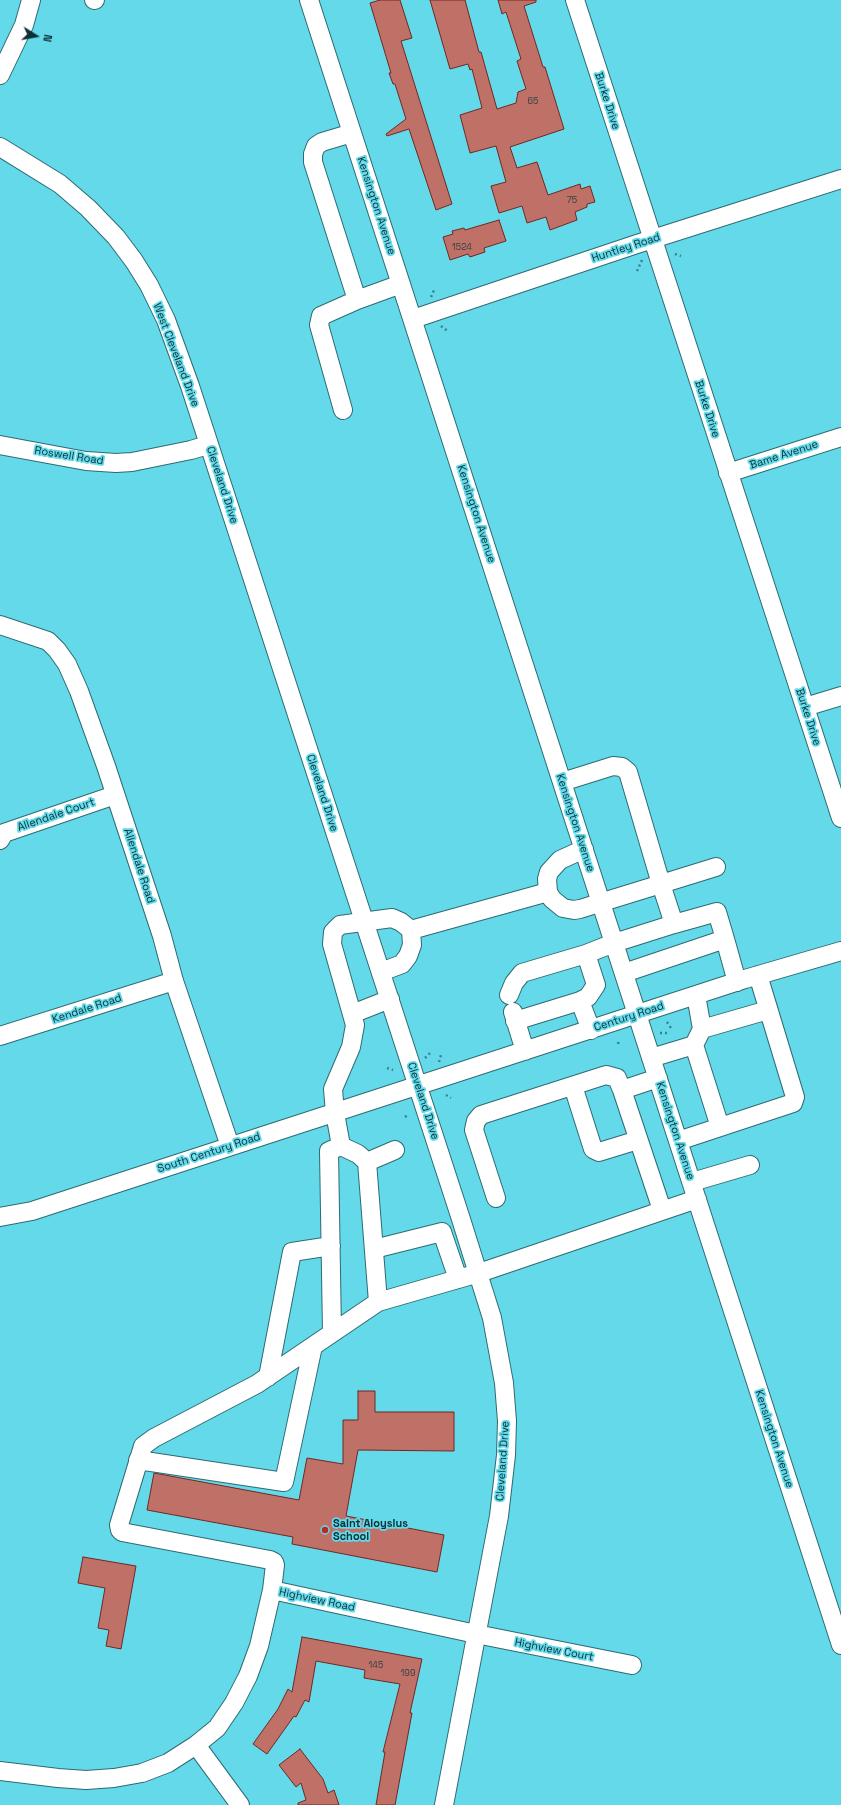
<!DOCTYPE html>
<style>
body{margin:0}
#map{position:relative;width:841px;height:1805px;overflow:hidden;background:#64d9e9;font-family:"Space Grotesk",sans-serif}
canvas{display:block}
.north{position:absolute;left:16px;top:16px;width:40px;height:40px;-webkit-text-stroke:3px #64d9e9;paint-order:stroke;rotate:101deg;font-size:11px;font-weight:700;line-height:16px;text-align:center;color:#0b3136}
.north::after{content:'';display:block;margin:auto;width:14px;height:18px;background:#0b3136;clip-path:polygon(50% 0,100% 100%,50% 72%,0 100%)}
</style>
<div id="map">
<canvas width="841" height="1805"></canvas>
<div class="north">N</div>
</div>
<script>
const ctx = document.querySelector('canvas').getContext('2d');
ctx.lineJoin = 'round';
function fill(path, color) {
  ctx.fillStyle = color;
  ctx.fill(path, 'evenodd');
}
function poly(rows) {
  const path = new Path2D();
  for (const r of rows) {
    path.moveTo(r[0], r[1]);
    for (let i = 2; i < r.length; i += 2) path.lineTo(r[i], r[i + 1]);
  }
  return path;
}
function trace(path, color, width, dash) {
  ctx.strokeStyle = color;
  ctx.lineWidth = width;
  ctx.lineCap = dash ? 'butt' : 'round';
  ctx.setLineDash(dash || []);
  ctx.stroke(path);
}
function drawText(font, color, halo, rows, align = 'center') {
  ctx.font = font + ' "Space Grotesk",sans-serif';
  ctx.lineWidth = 3.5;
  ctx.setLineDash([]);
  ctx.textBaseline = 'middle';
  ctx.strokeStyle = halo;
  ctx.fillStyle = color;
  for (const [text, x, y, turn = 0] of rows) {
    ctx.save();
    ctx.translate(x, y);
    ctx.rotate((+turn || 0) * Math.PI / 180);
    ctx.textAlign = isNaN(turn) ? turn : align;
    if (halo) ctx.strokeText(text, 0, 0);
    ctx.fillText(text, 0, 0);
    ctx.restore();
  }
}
const building = poly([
 [380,0,400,0,412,38,401,41,452,204,436,210,409,129,387,136,386,134,406,119,395,84,393,84,389,73,391,73,370,3,380,0],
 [430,0,465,0,479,52,481,52,497,109,516,103,518,92,526,89,517,61,521,59,506,12,502,14,498,0,536,0,536,2,524,6,543,67,545,67,564,129,510,147,517,168,537,162,548,195,580,184,581,189,590,186,595,202,587,204,587,207,575,212,577,220,550,230,546,217,527,223,522,206,499,213,491,186,506,182,496,146,470,153,460,115,482,108,472,69,470,70,468,64,450,69,430,0],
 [499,220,506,241,484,248,485,252,470,257,468,254,450,260,443,237,453,234,452,231,464,228,465,230,499,220],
 [358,1391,375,1391,375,1412,454,1412,454,1451,358,1450,346,1516,444,1535,437,1572,292,1544,293,1537,147,1510,154,1473,299,1500,307,1458,343,1464,343,1420,358,1420,358,1391],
 [83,1557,136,1566,121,1649,106,1646,109,1630,98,1628,105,1588,78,1583,83,1557],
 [302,1637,422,1659,410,1713,412,1713,395,1805,376,1805,385,1752,383,1752,400,1684,364,1678,365,1670,316,1661,309,1702,305,1700,296,1717,294,1716,267,1754,253,1744,278,1709,288,1689,292,1692,302,1637],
 [300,1749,323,1779,328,1793,334,1790,339,1805,298,1805,298,1803,306,1800,301,1783,296,1787,279,1765,300,1749]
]);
fill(building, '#bf7168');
trace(building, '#722721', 1);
const minor = poly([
 [94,0,95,0],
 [309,0,841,1645],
 [575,0,841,818],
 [0,75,24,25,31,0],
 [352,133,322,142,316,146,313,154,313,162,357,300],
 [0,147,60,184,88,208,116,237,134,261,149,285,166,320,190,386,460,1216,492,1318,504,1383,507,1421,506,1455,499,1516,444,1805],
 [413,319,637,244,841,179],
 [343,410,319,325,321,316,357,300,401,284],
 [0,445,86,461,116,463,132,462,191,450,208,445],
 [728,473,841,437],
 [0,625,48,641,57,650,67,664,79,691,106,766,162,936,174,981,230,1146],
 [805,707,841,696],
 [562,782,613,766,622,767,628,772,661,884,580,909,574,910,563,908,552,899,548,892,547,879,549,872,560,860,584,849],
 [0,840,4,833,115,795],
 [716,867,661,884,674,924,717,912,725,939],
 [381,972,402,964,408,956,412,945,411,930],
 [624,973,725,939,737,982],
 [509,995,514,983,522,973,586,954,614,943,674,924],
 [696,995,702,1029],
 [580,1001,588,997,596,985,586,954],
 [513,1012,525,1051],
 [352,1014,390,999],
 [515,1021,580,1001,591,1030],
 [0,1036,174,981],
 [651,1058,694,1045],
 [658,1078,622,1090,662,1210],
 [573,1086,593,1149,599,1152,638,1140],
 [720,1127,694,1045,702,1029,768,1010],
 [678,1141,793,1103,795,1097,758,975],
 [367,1162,395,1150],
 [692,1182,750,1165],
 [496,1198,474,1130,476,1121,481,1115,606,1075,617,1078,622,1090],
 [0,1217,32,1211,745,979,841,951],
 [374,1249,442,1232,458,1279],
 [378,1302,367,1162,358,1154,341,1146,335,1113,333,1089,351,1047,355,1025,332,944,333,932,340,925,392,918,401,922,411,930,548,892],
 [332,1333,329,1151,341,1146],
 [268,1377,292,1252,331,1246],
 [138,1460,284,1482,313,1346],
 [272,1590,275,1565,274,1562,270,1560,122,1532,120,1530,119,1525,143,1446,154,1438,257,1384,378,1302,479,1273,697,1199],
 [196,1745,240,1805],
 [0,1771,58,1778,86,1780,114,1778,142,1773,168,1763,196,1745,217,1728,234,1703,248,1676,259,1646,272,1590,476,1634,632,1665]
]);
trace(minor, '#2d6b73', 20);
trace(poly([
 [675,254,681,256],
 [637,271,642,260],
 [431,297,435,288],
 [441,326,449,332],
 [667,1022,671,1028],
 [660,1033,667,1033],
 [618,1044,619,1040],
 [425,1058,432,1051],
 [439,1062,441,1055],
 [387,1068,393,1070],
 [446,1095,451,1098],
 [405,1117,409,1114]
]), '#37848e', 2.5, [2, 3]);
trace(minor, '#fff', 18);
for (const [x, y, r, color] of [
 [325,1530,4,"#b82925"]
]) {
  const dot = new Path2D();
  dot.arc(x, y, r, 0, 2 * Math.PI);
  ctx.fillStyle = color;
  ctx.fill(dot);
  trace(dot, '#64d9e9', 1.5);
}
drawText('9px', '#384142', null, [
 ["65",533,102],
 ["75",572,201],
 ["1524",462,248],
 ["145",376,1666],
 ["199",408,1674]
]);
drawText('11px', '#0b3136', '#64d9e9', [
 ["Burke Drive",607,101,72],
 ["Kensington Avenue",376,206,72],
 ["Huntley Road",626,248,-18],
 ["West Cleveland Drive",176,355,69],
 ["Burke Drive",707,409,72],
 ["Bame Avenue",784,455,-18],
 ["Roswell Road",69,456,9],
 ["Cleveland Drive",222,485,72],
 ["Kensington Avenue",476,514,72],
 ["Burke Drive",808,717,72],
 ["Cleveland Drive",322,793,72],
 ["Allendale Court",56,815,-19],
 ["Kensington Avenue",575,823,72],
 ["Allendale Road",139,866,72],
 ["Kendale Road",87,1009,-18],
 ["Century Road",629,1017,-18],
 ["Cleveland Drive",423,1101,72],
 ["Kensington Avenue",675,1131,72],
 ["South Century Road",209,1153,-18],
 ["Kensington Avenue",774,1439,72],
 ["Cleveland Drive",503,1461,-86],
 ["Highview Road",317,1600,12],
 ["Highview Court",554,1650,11]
]);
drawText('bold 11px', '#0b3136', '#64d9e9', [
 ["Saint Aloysius",333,1524],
 ["School",333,1537]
], 'left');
</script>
